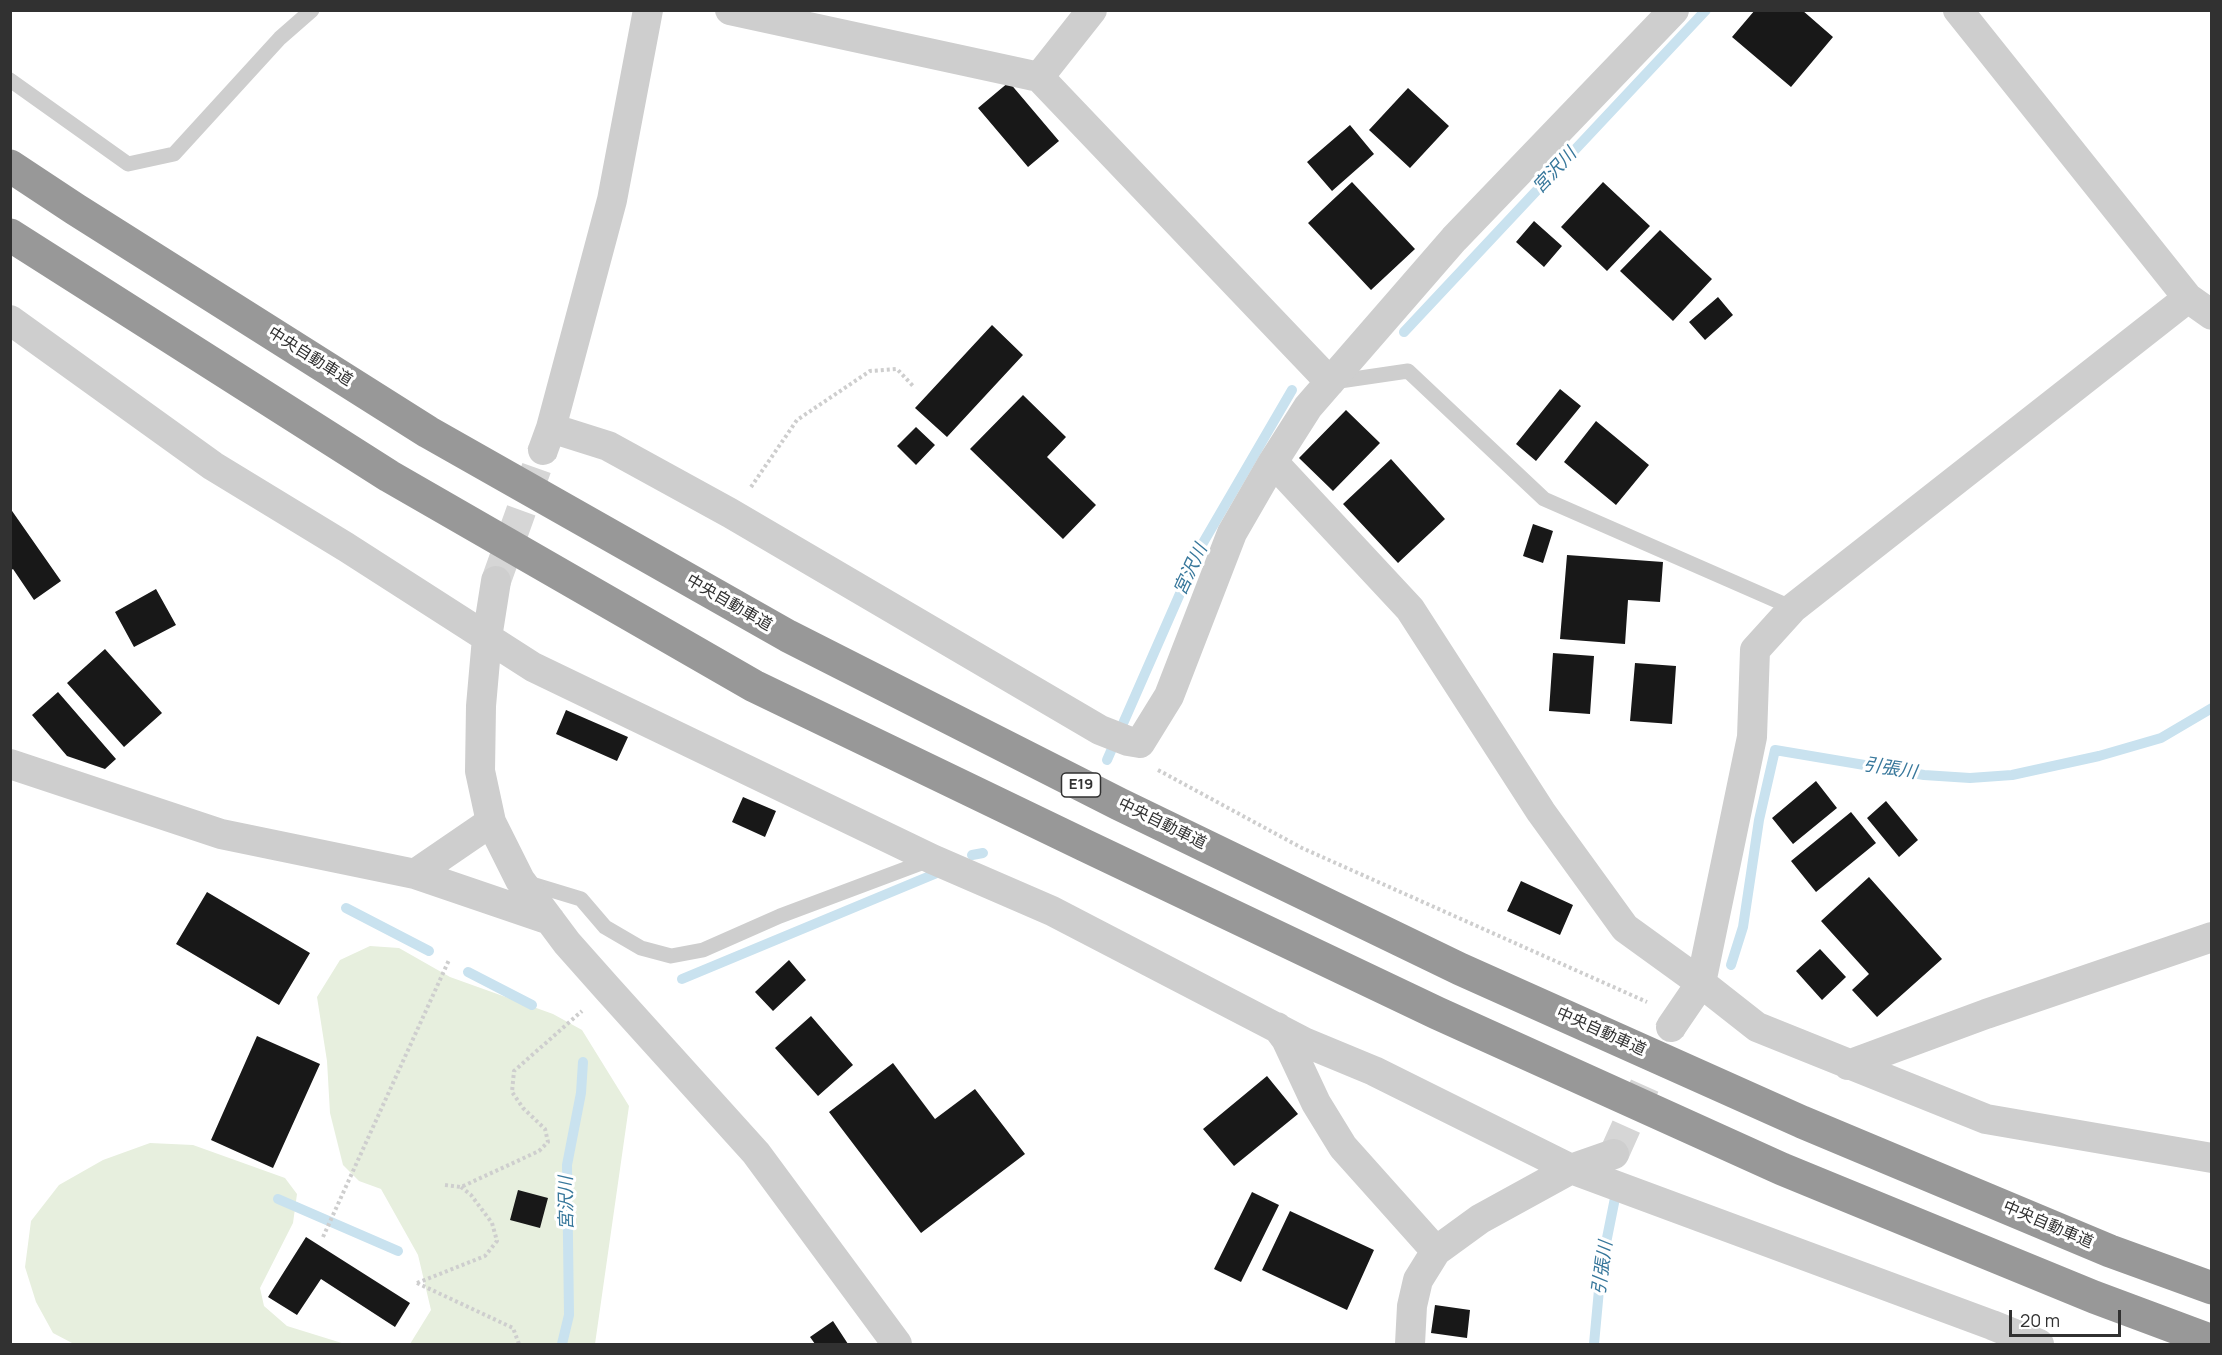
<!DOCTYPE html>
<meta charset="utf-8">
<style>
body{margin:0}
#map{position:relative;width:2222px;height:1355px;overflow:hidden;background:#fff;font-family:Manrope,sans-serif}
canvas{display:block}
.frame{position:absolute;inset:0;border:12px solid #313131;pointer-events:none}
.scale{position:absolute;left:2009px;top:1310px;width:112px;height:27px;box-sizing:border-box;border:3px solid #313131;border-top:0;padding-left:8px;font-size:18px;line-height:21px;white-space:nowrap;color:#313131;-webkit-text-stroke:4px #fff;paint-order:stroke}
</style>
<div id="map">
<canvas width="2222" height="1355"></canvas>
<div class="frame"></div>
<div class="scale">20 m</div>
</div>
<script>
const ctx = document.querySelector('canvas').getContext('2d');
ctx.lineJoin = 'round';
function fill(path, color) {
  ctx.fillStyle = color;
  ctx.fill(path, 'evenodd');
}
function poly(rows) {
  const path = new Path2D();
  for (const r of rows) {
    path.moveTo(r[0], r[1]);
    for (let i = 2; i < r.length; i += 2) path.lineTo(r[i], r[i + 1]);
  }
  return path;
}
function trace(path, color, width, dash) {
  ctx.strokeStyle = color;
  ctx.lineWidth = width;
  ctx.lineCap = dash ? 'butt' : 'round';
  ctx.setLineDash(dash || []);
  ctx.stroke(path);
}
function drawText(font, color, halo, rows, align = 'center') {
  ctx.font = font + ' Manrope,"Noto Sans JP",sans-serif';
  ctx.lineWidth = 6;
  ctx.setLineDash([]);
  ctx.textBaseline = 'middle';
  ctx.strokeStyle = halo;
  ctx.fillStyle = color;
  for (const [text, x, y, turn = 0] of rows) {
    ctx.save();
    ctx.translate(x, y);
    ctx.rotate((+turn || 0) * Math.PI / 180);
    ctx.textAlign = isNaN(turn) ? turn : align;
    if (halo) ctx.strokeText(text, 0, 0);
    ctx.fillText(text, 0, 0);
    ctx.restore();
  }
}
fill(poly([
 [370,946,399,948,450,977,553,1014,582,1030,629,1106,595,1344,410,1344,431,1310,418,1255,381,1189,359,1181,343,1165,330,1113,327,1061,317,997,340,960],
 [150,1143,193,1145,285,1178,297,1194,293,1223,260,1288,264,1306,287,1326,345,1344,74,1344,53,1333,36,1302,25,1267,31,1221,59,1185,103,1160]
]), '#e7efde');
trace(poly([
 [1404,332,1706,10],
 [1107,760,1200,548,1292,390],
 [972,855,983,853],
 [346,908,429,951],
 [1731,965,1743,927,1759,820,1775,750,1924,775,1970,778,2012,775,2099,756,2161,738,2212,708],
 [468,972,532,1005],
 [682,979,937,873],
 [278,1199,398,1251],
 [562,1344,569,1315,567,1165,581,1093,583,1062],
 [1594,1344,1601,1268,1616,1193]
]), '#c9e2ef', 10);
fill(poly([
 [1755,10,1802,10,1833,37,1791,87,1732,37],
 [1009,82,1059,141,1028,167,978,108],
 [1408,88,1449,126,1410,168,1369,130],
 [1350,125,1374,154,1332,191,1307,162],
 [1352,182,1415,249,1371,290,1308,223],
 [1603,182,1650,226,1607,271,1561,227],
 [1534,221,1562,246,1544,267,1516,242],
 [1660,230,1712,279,1673,321,1620,271],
 [1718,297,1733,315,1705,340,1689,322],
 [992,325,1023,355,947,437,915,408],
 [1560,389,1581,406,1536,461,1516,444],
 [1023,395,1066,437,1047,457,1096,505,1063,539,970,449],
 [1346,410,1380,443,1333,491,1299,458],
 [1596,421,1649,465,1616,505,1564,462],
 [916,427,935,445,916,465,897,446],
 [1391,459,1445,519,1398,563,1343,504],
 [10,508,61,581,34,600,13,569,10,571],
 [1533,524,1553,531,1543,563,1523,556],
 [1567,555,1663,562,1660,602,1628,600,1625,644,1560,639],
 [156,589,176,625,134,647,115,612],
 [105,649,162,713,124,747,67,683],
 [1553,653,1594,656,1590,714,1549,711],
 [1635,663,1676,666,1672,724,1630,721],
 [58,692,116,759,105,769,67,756,32,715],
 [566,710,628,737,617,761,556,734],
 [1816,781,1837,808,1793,844,1772,818],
 [743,797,776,811,765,837,732,822],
 [1886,801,1918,840,1899,857,1867,818],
 [1851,812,1876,843,1816,892,1791,861],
 [1869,877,1942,959,1877,1017,1852,990,1869,974,1821,921],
 [1521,881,1573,905,1560,935,1507,911],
 [207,892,310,953,279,1005,176,944],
 [1820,949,1846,977,1822,1000,1796,971],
 [789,960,806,980,773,1011,755,992],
 [811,1016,853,1065,818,1096,775,1048],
 [257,1036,320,1064,273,1168,211,1140],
 [893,1063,935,1119,975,1089,1025,1154,921,1233,829,1112],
 [1267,1076,1298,1114,1234,1166,1203,1129],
 [518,1190,548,1198,540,1228,510,1220],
 [1252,1192,1279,1205,1241,1282,1214,1269],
 [1290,1211,1374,1250,1347,1310,1262,1270],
 [306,1237,410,1303,395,1327,321,1279,297,1315,268,1297],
 [1435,1305,1470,1310,1467,1338,1431,1333],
 [833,1321,848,1344,815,1344,810,1337]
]), '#181818');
trace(poly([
 [496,581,543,450],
 [1614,1154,1671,1027]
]), '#d6d6d6', 30, [30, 15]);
trace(poly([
 [751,487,797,420,870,371,897,369,914,387],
 [1158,770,1302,848,1647,1002],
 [445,1185,461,1187,539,1151,548,1142,545,1129,523,1108,512,1092,514,1071,582,1011],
 [323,1237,449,960],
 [417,1283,485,1256,497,1241,492,1223,471,1195,461,1187],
 [417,1283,513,1328,519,1344]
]), '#cecece', 4, [3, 3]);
trace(poly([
 [10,80,128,164,174,154,280,38,312,10],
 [1333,382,1408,371,1544,499,1793,608],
 [525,882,581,899,605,927,641,948,671,956,703,950,780,916,932,859]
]), '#cecece', 15);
trace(poly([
 [730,10,1039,77,1330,382],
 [1958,10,2188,298,2212,315],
 [1039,77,1092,10],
 [10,320,213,466,346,547,533,667,932,859,1052,911,1304,1042,1374,1071,1571,1169,1992,1325,2039,1344],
 [551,428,608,446,730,513,1100,730,1128,741,1140,743,1169,696,1232,533,1273,462,1308,407,1454,239,1674,10],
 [543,450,551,428,612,200,648,10],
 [1273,462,1410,609,1541,812,1625,928,1701,983,1757,1027,1986,1119,2212,1158],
 [496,581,487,638,481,706,480,771,491,822,520,880,567,943,607,988,756,1153,897,1344],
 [10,764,221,834,415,874,491,822],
 [415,874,550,920],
 [1277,1027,1286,1039,1316,1103,1343,1147,1436,1251],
 [1671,1027,1701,983,1752,737,1755,650,1793,608,2188,298],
 [1848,1065,1986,1014,2212,937],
 [1410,1344,1412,1306,1418,1280,1436,1251,1480,1219,1571,1169,1614,1154]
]), '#cecece', 30);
trace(poly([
 [10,166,75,209,428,432,788,636,1119,804,1460,969,1802,1122,2110,1251,2212,1288],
 [10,235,389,476,754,686,1084,845,1437,1013,1782,1169,2094,1297,2212,1341]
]), '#989898', 33);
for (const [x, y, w] of [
 [1081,785,39]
]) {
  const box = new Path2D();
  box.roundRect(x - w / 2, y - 12, w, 24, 4.5);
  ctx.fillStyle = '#fff';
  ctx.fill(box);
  trace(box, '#313131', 1.5);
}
drawText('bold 15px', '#313131', null, [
 ["E19",1081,785]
]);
drawText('16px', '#313131', '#fff', [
 ["中央自動車道",310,357,32],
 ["中央自動車道",729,603,30],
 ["中央自動車道",1162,824,26],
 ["中央自動車道",1601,1032,24],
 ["中央自動車道",2048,1225,23]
]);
drawText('italic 18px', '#37779b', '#fff', [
 ["宮沢川",1555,171,-47],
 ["宮沢川",1191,570,-65],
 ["引張川",1890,769,9],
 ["宮沢川",567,1203,-91],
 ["引張川",1603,1268,-82]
]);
</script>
